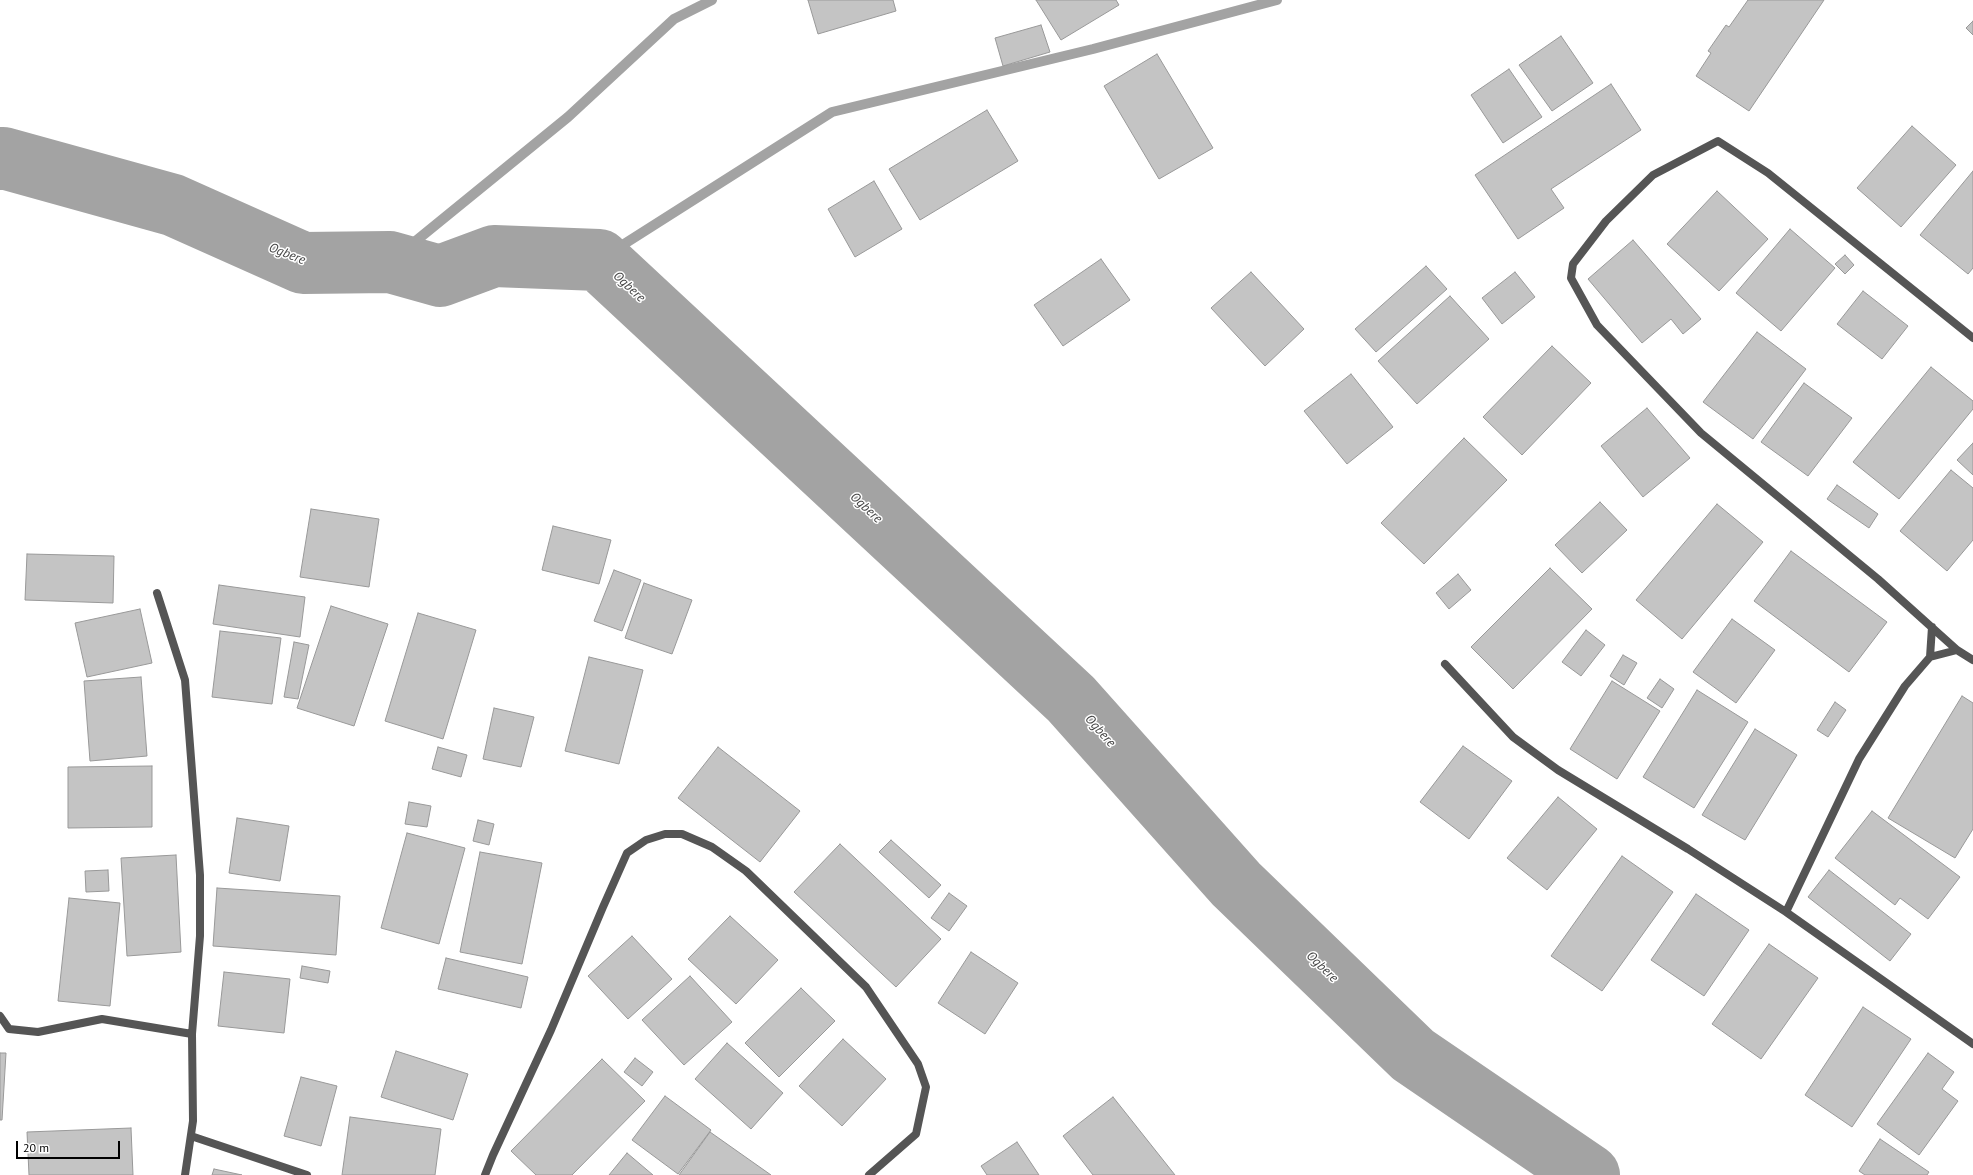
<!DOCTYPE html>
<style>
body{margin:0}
#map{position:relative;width:1973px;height:1175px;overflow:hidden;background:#fff;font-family:"PT Sans",sans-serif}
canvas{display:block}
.scale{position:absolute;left:16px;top:1141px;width:104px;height:18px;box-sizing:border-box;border:2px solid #000;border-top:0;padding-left:5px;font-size:12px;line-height:14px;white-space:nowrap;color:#000;-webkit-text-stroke:3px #fff;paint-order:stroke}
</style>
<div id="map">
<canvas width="1973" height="1175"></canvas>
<div class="scale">20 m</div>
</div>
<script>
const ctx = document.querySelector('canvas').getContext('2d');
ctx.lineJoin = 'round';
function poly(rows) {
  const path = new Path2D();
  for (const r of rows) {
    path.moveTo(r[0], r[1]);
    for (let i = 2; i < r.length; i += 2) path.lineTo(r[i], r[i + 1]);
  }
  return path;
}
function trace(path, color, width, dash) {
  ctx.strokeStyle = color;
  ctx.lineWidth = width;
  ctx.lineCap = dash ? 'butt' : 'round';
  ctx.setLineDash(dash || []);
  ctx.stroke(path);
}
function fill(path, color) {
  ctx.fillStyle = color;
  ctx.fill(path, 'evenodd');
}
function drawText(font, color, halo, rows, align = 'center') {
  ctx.font = font + ' "PT Sans",sans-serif';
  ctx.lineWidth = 3;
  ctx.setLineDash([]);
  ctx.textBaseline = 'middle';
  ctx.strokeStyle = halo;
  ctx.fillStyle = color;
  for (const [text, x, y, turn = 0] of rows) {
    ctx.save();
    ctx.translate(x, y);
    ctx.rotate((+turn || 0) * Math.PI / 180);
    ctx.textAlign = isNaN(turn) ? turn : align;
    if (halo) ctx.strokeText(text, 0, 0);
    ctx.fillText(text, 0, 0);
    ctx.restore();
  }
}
trace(poly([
 [599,260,832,112,1093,49,1277,0],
 [390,262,568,117,674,19,712,0]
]), '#a3a3a3', 10);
trace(poly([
 [0,159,3,158,173,205,303,263,390,262,440,276,494,256,599,260,1071,699,1236,884,1413,1055,1589,1175]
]), '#a3a3a3', 62);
const building = poly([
 [808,0,893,0,896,11,818,34,808,0],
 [1036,0,1116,0,1119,5,1061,40,1036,0],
 [1748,0,1824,0,1749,111,1696,76,1711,53,1708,51,1726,25,1729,27,1748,0],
 [1973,21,1973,35,1966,28,1973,21],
 [1041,25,1050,52,1003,66,995,38,1041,25],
 [1561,36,1593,83,1552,111,1519,65,1561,36],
 [1157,54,1213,148,1159,179,1104,86,1157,54],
 [1509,69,1542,117,1503,143,1471,95,1509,69],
 [1611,84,1641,130,1551,189,1564,208,1518,239,1475,175,1611,84],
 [987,110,1018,161,920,220,889,169,987,110],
 [1912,126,1956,165,1901,227,1857,188,1912,126],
 [1973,171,1973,268,1968,274,1920,235,1973,171],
 [874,181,902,229,855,257,828,209,874,181],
 [1717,191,1768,239,1719,291,1667,244,1717,191],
 [1790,229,1835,268,1781,331,1736,293,1790,229],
 [1633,240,1701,319,1683,334,1671,319,1642,343,1588,279,1633,240],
 [1845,255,1854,265,1845,274,1835,264,1845,255],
 [1101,259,1130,300,1063,346,1034,305,1101,259],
 [1426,266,1447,289,1376,352,1355,329,1426,266],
 [1251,272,1304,329,1265,366,1211,308,1251,272],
 [1515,272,1535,297,1502,324,1482,298,1515,272],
 [1863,291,1908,326,1882,359,1837,324,1863,291],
 [1450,296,1489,339,1417,404,1378,361,1450,296],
 [1757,332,1806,369,1753,439,1703,402,1757,332],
 [1552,346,1591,383,1522,455,1483,417,1552,346],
 [1931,367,1973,401,1973,409,1899,499,1853,462,1931,367],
 [1351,374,1393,427,1347,464,1304,411,1351,374],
 [1804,383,1852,418,1808,476,1761,442,1804,383],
 [1647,408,1690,458,1643,497,1601,446,1647,408],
 [1464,438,1507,480,1424,564,1381,523,1464,438],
 [1973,443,1973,475,1957,460,1973,443],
 [1951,470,1973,488,1973,540,1947,571,1900,531,1951,470],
 [1837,485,1878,514,1869,528,1827,499,1837,485],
 [1600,502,1627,530,1582,573,1555,545,1600,502],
 [1717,504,1763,542,1682,639,1636,600,1717,504],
 [311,509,379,519,369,587,300,577,311,509],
 [553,526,611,540,599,584,542,570,553,526],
 [1791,551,1887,622,1849,672,1754,601,1791,551],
 [27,554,114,556,113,603,25,600,27,554],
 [1550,568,1592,609,1513,689,1471,647,1550,568],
 [614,570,641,580,622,631,594,621,614,570],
 [1458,574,1471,590,1449,609,1436,593,1458,574],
 [644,583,692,600,672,654,625,638,644,583],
 [219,585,305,597,300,637,213,624,219,585],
 [331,606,388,624,354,726,297,708,331,606],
 [140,609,152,663,87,677,75,623,140,609],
 [418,613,476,630,443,739,385,721,418,613],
 [1732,619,1775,650,1736,703,1693,672,1732,619],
 [1586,630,1605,645,1581,676,1562,662,1586,630],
 [220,631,281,638,272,704,212,697,220,631],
 [294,642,309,645,298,699,284,697,294,642],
 [1623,655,1637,663,1624,685,1610,676,1623,655],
 [589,657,643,670,619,764,565,751,589,657],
 [141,677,147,756,90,761,84,681,141,677],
 [1660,679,1674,689,1662,708,1647,698,1660,679],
 [1612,681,1660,711,1617,779,1570,749,1612,681],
 [1697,690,1748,722,1694,808,1643,777,1697,690],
 [1962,696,1973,703,1973,829,1955,858,1888,818,1962,696],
 [1835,702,1846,710,1828,737,1817,730,1835,702],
 [494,708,534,717,521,767,483,759,494,708],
 [1755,729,1797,755,1745,840,1702,815,1755,729],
 [1463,746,1512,781,1469,839,1420,802,1463,746],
 [438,747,467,755,461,777,432,769,438,747],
 [718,747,800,811,760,862,678,798,718,747],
 [152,766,152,827,68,828,68,767,152,766],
 [1558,797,1597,829,1547,890,1507,858,1558,797],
 [409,802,431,806,427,827,405,824,409,802],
 [1872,811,1960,877,1928,919,1900,898,1895,905,1835,858,1872,811],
 [237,818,289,826,280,881,229,873,237,818],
 [478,820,494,824,489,845,473,841,478,820],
 [407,833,465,848,439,944,381,928,407,833],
 [891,840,941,885,929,898,879,852,891,840],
 [840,844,941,939,896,987,794,892,840,844],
 [480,852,542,863,522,964,460,952,480,852],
 [176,855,181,952,127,956,121,858,176,855],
 [1622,856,1673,892,1602,991,1551,956,1622,856],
 [108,870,109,891,86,892,85,871,108,870],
 [1829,870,1911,934,1890,961,1808,897,1829,870],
 [217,888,340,896,336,955,213,946,217,888],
 [949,893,967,906,949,931,931,918,949,893],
 [1696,894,1749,930,1704,996,1651,960,1696,894],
 [69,898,120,903,110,1006,58,1001,69,898],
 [730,916,778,960,736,1004,688,959,730,916],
 [632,936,672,979,628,1019,588,976,632,936],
 [1769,944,1818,978,1761,1059,1712,1024,1769,944],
 [971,952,1018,983,985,1034,938,1003,971,952],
 [446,958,528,977,521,1008,438,989,446,958],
 [302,966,330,971,328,983,300,978,302,966],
 [224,972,290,979,284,1033,218,1026,224,972],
 [690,976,732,1022,684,1065,642,1020,690,976],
 [801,988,835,1021,779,1077,745,1043,801,988],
 [1863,1007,1911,1039,1852,1127,1805,1095,1863,1007],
 [843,1039,886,1079,842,1126,799,1086,843,1039],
 [727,1043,783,1093,751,1129,695,1079,727,1043],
 [396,1051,468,1074,453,1120,381,1097,396,1051],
 [0,1053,6,1053,2,1120,0,1120,0,1053],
 [1928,1053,1954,1072,1942,1089,1958,1101,1919,1155,1877,1124,1928,1053],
 [635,1058,653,1072,642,1086,624,1072,635,1058],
 [602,1059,645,1101,572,1175,536,1175,511,1151,602,1059],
 [301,1077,337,1086,321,1146,284,1136,301,1077],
 [665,1096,711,1130,678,1174,632,1140,665,1096],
 [1113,1097,1175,1175,1093,1175,1063,1136,1113,1097],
 [350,1117,441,1129,435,1175,342,1175,350,1117],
 [131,1128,133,1175,29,1175,27,1132,131,1128],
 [710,1132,771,1175,679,1175,710,1132],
 [1880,1139,1929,1172,1927,1175,1865,1175,1859,1171,1880,1139],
 [1017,1142,1039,1175,987,1175,981,1166,1017,1142],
 [627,1153,653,1175,609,1175,627,1153],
 [214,1169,242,1175,212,1175,214,1169]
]);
fill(building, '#c4c4c4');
trace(building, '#999', 1);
trace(poly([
 [1973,338,1768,173,1718,141,1653,175,1606,221,1573,264,1571,278,1597,325,1701,433,1878,579,1957,650,1973,660],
 [157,593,185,680,200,875,200,936,192,1034,193,1121,185,1175],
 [1930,657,1932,627],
 [1445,664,1513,737,1558,770,1688,849,1786,912,1973,1044],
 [1786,912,1859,759,1905,686,1930,657,1957,650],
 [0,1016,9,1029,38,1032,102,1019,192,1034],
 [191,1136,307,1175],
 [485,1175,493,1155,551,1030,603,907,627,853,646,840,665,834,682,834,712,847,746,871,866,987,918,1064,926,1087,916,1134,869,1175]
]), '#555', 8);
drawText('italic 13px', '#444', '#fff', [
 ["Ogbere",287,254,21],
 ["Ogbere",629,287,43],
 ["Ogbere",866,508,43],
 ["Ogbere",1100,731,48],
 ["Ogbere",1322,967,44]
]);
</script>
